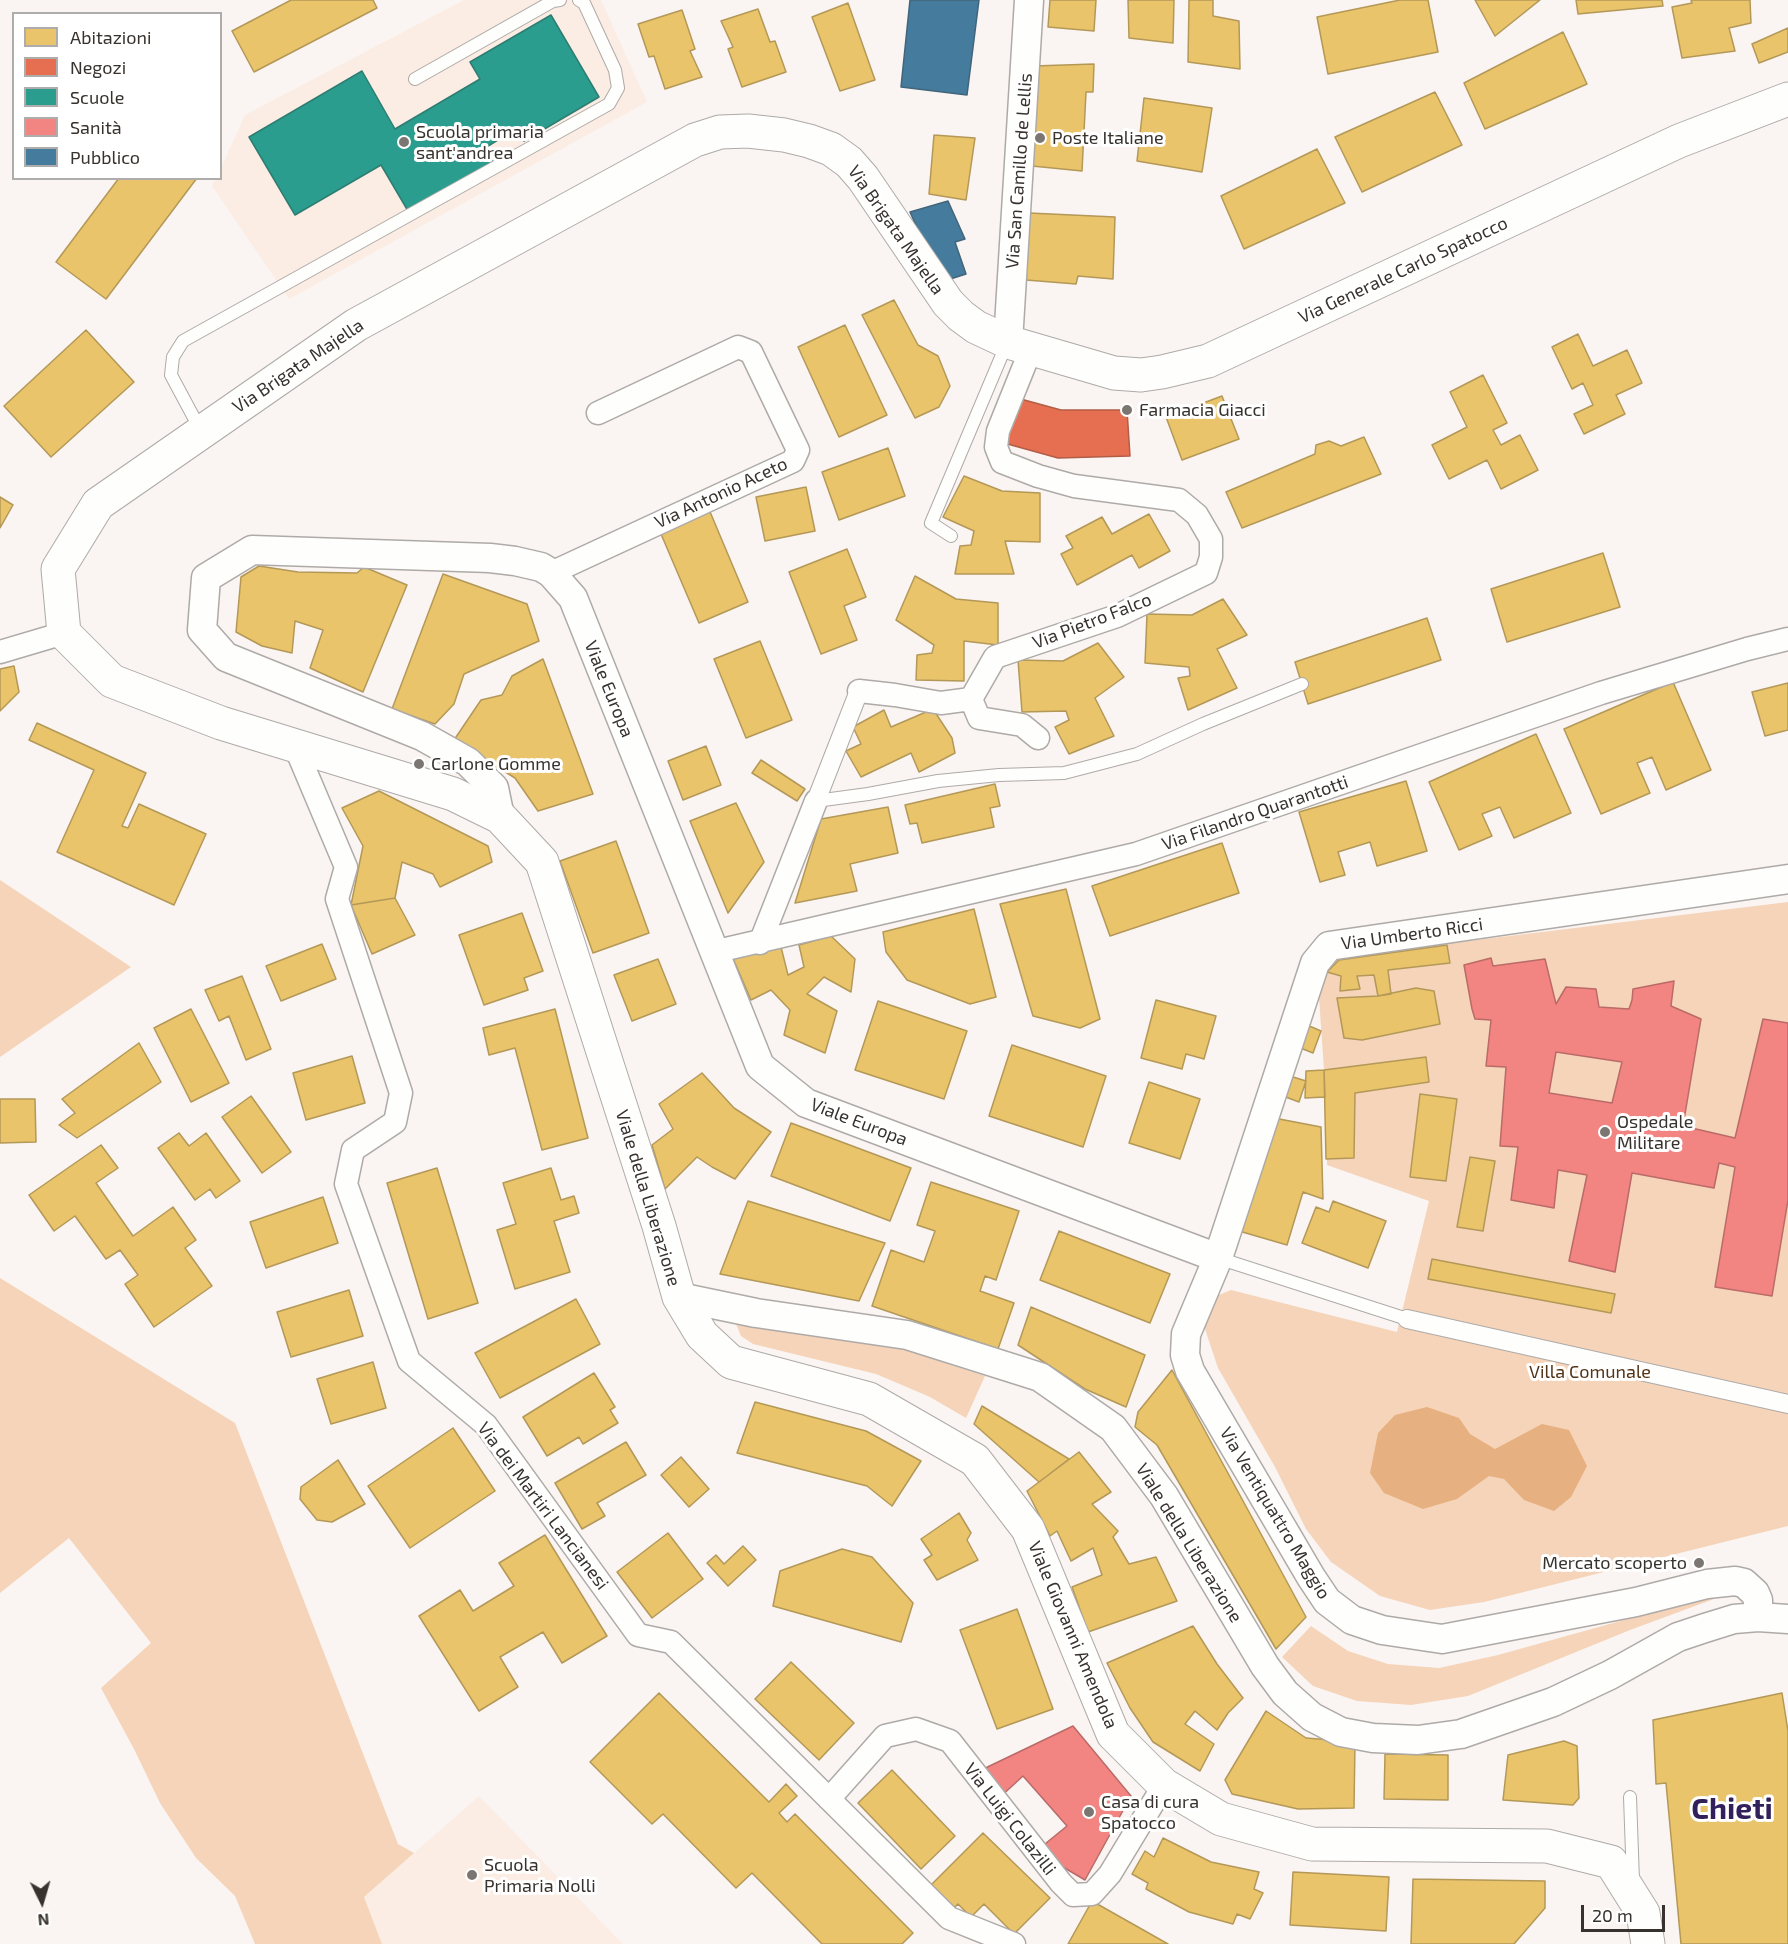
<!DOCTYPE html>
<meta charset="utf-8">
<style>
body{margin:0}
#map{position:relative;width:1788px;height:1944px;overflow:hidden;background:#faf5f2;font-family:"Exo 2",sans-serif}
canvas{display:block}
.legend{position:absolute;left:12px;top:12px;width:210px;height:168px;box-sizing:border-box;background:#fff;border:2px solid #afadab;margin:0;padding:8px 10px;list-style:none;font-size:18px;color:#37322d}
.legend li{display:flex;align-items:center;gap:12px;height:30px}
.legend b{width:30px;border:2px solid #afadab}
.north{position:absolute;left:12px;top:1872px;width:60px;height:60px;-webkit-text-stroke:4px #fff;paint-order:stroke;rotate:175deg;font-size:16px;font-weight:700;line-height:24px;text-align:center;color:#37322d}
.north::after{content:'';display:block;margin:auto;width:21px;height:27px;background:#37322d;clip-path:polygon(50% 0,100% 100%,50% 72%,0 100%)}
.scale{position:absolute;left:1581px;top:1905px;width:84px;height:27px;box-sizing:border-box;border:3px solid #37322d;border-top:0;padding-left:8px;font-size:18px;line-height:21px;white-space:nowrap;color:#37322d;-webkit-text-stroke:4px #fff;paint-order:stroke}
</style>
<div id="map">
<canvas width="1788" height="1944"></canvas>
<ul class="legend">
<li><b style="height:16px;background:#e9c46a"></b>Abitazioni</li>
<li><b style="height:16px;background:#e76f51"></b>Negozi</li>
<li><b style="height:16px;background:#2a9d8f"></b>Scuole</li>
<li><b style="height:16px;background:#f28482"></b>Sanità</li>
<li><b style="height:16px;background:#457b9d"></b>Pubblico</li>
</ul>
<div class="north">N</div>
<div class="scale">20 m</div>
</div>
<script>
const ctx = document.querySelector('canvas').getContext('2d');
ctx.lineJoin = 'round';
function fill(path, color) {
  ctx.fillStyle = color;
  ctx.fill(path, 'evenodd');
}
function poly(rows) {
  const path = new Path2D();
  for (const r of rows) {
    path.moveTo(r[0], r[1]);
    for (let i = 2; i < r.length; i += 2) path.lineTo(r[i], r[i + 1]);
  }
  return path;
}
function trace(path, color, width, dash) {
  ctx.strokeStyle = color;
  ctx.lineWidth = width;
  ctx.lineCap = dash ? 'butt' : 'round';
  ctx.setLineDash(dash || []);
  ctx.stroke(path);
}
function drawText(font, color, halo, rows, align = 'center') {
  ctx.font = font + ' "Exo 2",sans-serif';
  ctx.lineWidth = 6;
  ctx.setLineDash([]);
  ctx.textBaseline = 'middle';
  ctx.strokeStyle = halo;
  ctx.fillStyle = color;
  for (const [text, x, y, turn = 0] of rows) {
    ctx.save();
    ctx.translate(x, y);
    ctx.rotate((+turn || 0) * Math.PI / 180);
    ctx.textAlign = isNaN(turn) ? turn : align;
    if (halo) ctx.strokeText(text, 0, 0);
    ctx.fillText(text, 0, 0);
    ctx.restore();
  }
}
fill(poly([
 [464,0,601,0,647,102,289,299,212,186,216,179,220,178,221,168,245,115],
 [479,1796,623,1944,382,1944,364,1897]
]), '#fbede3');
fill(poly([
 [0,880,131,967,0,1057],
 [1788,902,1788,1526,1484,1602,1430,1610,1380,1596,1331,1562,1306,1529,1275,1467,1218,1368,1204,1326,1214,1297,1231,1290,1397,1332,1429,1201,1327,1165,1324,1070,1318,983,1337,957],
 [0,1278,235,1423,398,1844,414,1853,364,1897,382,1944,255,1944,235,1896,196,1858,160,1803,134,1749,101,1688,151,1643,69,1538,0,1593],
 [736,1324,903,1349,985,1376,966,1418,930,1397,876,1374,753,1344,741,1336],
 [1703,1598,1714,1599,1630,1630,1468,1696,1411,1705,1357,1701,1313,1686,1282,1657,1311,1626,1348,1651,1388,1664,1439,1668,1498,1655]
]), '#f5d4b9');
fill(poly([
 [1427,1407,1459,1418,1470,1434,1495,1449,1542,1424,1569,1430,1587,1466,1571,1497,1554,1511,1524,1500,1504,1479,1489,1476,1457,1499,1423,1509,1384,1493,1370,1473,1378,1433,1395,1415]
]), '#e7b080');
const homes = poly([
 [291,0,373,0,377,8,254,72,232,31,291,0],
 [1050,0,1096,0,1094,31,1048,27,1050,0],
 [1128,0,1174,0,1173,43,1129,38,1128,0],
 [1189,0,1213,0,1213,16,1239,21,1240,69,1188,62,1189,0],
 [1400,0,1428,0,1438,52,1328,74,1317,17,1400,0],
 [1475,0,1540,0,1495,36,1475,0],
 [1576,0,1662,0,1663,6,1578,14,1576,0],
 [1691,0,1750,0,1751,23,1729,28,1735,51,1682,58,1672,7,1692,3,1691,0],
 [848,3,875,80,840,91,812,17,848,3],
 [758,9,770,42,775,41,786,72,742,87,728,49,733,47,721,21,758,9],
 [682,10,695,49,690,51,702,77,665,89,654,56,649,57,638,24,682,10],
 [1788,28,1788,52,1759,63,1752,44,1788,28],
 [1563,32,1587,84,1485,129,1464,83,1563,32],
 [1094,64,1093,92,1086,92,1082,171,1032,166,1034,66,1094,64],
 [1435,92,1462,145,1362,192,1335,137,1435,92],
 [1144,98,1212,108,1202,172,1137,161,1144,98],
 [934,135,975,138,966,200,929,194,934,135],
 [1317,149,1345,203,1244,249,1221,196,1317,149],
 [119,178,197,178,106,299,56,262,119,178],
 [1029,213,1115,217,1113,279,1078,276,1076,284,1026,280,1029,213],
 [894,300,918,345,938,356,950,386,939,407,915,418,862,315,894,300],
 [845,325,887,415,839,437,798,347,845,325],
 [86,330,134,382,51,457,4,406,86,330],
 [1578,334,1593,366,1627,350,1642,383,1616,395,1625,414,1584,434,1574,414,1593,405,1583,383,1572,389,1552,347,1578,334],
 [1483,375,1507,423,1493,430,1501,445,1520,435,1538,470,1501,489,1487,460,1449,479,1432,445,1467,427,1450,392,1483,375],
 [1222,396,1239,439,1182,460,1166,417,1222,396],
 [1364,437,1381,474,1242,528,1226,492,1315,454,1316,445,1329,441,1341,446,1364,437],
 [888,448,905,496,839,520,822,472,888,448],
 [964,476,1002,491,1040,493,1040,542,1005,541,1014,574,955,574,960,546,971,545,974,531,943,517,964,476],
 [806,487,815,531,765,541,756,497,806,487],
 [0,497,13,505,0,528,0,497],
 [708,507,748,602,699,623,658,527,708,507],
 [1149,514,1170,551,1139,568,1132,555,1077,585,1061,554,1073,548,1066,536,1102,517,1112,534,1149,514],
 [847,549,866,597,844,606,857,640,821,654,789,572,847,549],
 [1603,553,1620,607,1507,642,1491,589,1603,553],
 [259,566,298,572,357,573,364,567,407,585,363,692,310,668,323,630,295,621,292,653,262,646,236,632,241,577,259,566],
 [443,574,527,604,539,641,464,674,454,704,435,724,392,709,443,574],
 [915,576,956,599,998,603,998,645,964,641,964,681,916,680,917,655,932,653,934,645,896,620,915,576],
 [1223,599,1247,635,1217,649,1237,688,1188,710,1178,678,1190,676,1189,667,1145,663,1147,614,1192,615,1223,599],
 [1427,618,1441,660,1308,704,1295,662,1427,618],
 [760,641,792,720,746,738,714,659,760,641],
 [1098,643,1124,677,1095,698,1114,736,1069,754,1055,727,1069,720,1066,711,1022,712,1018,660,1063,661,1098,643],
 [543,659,593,794,538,811,515,778,454,740,481,700,502,695,512,676,543,659],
 [14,666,19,692,0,711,0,669,14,666],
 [1673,682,1711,770,1666,790,1652,757,1637,763,1650,793,1601,814,1564,729,1673,682],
 [1788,683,1788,730,1765,736,1752,692,1788,683],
 [933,709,952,738,955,753,919,772,911,753,861,777,846,751,861,744,853,727,884,710,891,727,933,709],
 [37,723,146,773,122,826,128,828,139,804,206,834,174,905,57,852,94,770,29,740,37,723],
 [1536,734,1571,813,1514,838,1500,807,1482,814,1492,836,1459,850,1429,782,1536,734],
 [706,746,721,785,683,800,668,761,706,746],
 [761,760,805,789,797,801,752,773,761,760],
 [1406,781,1427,851,1377,866,1370,842,1338,852,1345,875,1320,882,1299,812,1406,781],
 [995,784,1000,806,990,808,994,827,922,843,917,823,910,824,905,805,995,784],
 [379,791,488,846,492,862,440,887,433,874,402,862,395,898,351,905,363,846,342,808,379,791],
 [736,803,764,862,728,913,690,821,736,803],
 [888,807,898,853,850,864,857,891,795,903,821,819,888,807],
 [616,841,649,933,593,953,560,861,616,841],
 [1222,843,1239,893,1110,936,1092,886,1222,843],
 [1066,889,1100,1019,1080,1028,1033,1016,1000,904,1066,889],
 [395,898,415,935,372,954,351,905,395,898],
 [974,909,996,997,970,1004,907,980,886,952,883,932,974,909],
 [522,913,543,971,524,978,528,990,484,1005,459,935,522,913],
 [831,936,855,959,851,992,824,977,807,994,837,1011,825,1053,784,1035,790,1010,771,990,751,1000,732,956,780,943,788,975,804,967,799,945,831,936],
 [322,944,336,979,281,1001,266,966,322,944],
 [1447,945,1450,963,1388,970,1391,994,1378,996,1374,975,1357,976,1360,989,1340,991,1341,976,1327,972,1339,960,1447,945],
 [658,959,676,1004,632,1021,614,975,658,959],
 [242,976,271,1049,246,1060,229,1016,219,1021,205,990,242,976],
 [1416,988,1434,991,1440,1024,1362,1040,1344,1038,1337,998,1378,996,1416,988],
 [1156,1000,1216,1016,1204,1059,1186,1054,1182,1069,1141,1058,1156,1000],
 [878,1001,967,1031,944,1099,855,1070,878,1001],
 [191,1009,229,1083,191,1102,154,1028,191,1009],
 [555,1009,588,1138,542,1150,515,1048,489,1055,483,1028,555,1009],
 [1307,1025,1321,1031,1313,1053,1298,1047,1307,1025],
 [139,1043,161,1082,77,1138,59,1125,75,1113,62,1099,139,1043],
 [1012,1045,1106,1076,1083,1147,989,1116,1012,1045],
 [352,1056,365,1103,306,1120,293,1073,352,1056],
 [1426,1057,1429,1082,1355,1093,1354,1158,1326,1159,1324,1070,1426,1057],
 [1324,1070,1325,1097,1305,1098,1306,1071,1324,1070],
 [702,1073,734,1108,771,1132,735,1179,712,1167,697,1157,665,1189,652,1145,673,1129,659,1104,702,1073],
 [1290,1076,1306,1081,1299,1102,1283,1096,1290,1076],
 [1149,1082,1200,1099,1180,1159,1129,1143,1149,1082],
 [1420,1094,1457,1099,1446,1181,1410,1177,1420,1094],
 [251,1096,291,1152,262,1173,222,1117,251,1096],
 [0,1099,35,1099,36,1142,0,1143,0,1099],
 [1274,1118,1321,1127,1323,1199,1303,1192,1287,1245,1239,1231,1274,1118],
 [791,1123,911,1168,890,1221,771,1176,791,1123],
 [179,1133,189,1146,206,1133,240,1181,216,1198,210,1189,195,1200,158,1148,179,1133],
 [101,1145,118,1168,96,1183,133,1236,173,1207,196,1240,185,1248,212,1286,154,1327,125,1284,138,1275,120,1250,106,1259,75,1216,54,1231,29,1195,101,1145],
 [1470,1157,1495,1161,1483,1231,1457,1227,1470,1157],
 [437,1168,478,1303,428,1319,387,1183,437,1168],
 [551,1168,561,1200,574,1196,579,1213,554,1221,570,1272,515,1289,497,1230,516,1224,503,1183,551,1168],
 [931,1182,1019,1211,996,1280,985,1276,980,1291,1014,1303,998,1349,872,1306,891,1250,924,1262,935,1231,917,1225,931,1182],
 [323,1197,338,1243,266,1268,250,1222,323,1197],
 [748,1201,885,1243,859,1301,720,1274,748,1201],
 [1333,1201,1386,1221,1368,1268,1302,1243,1316,1207,1329,1212,1333,1201],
 [1059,1231,1170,1274,1150,1323,1040,1280,1059,1231],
 [1432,1259,1615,1294,1611,1313,1428,1279,1432,1259],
 [349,1290,363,1336,291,1357,277,1312,349,1290],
 [576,1299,600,1344,500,1398,475,1353,576,1299],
 [1031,1307,1145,1355,1126,1407,1085,1389,1018,1345,1031,1307],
 [373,1362,386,1408,331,1424,317,1379,373,1362],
 [1172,1370,1306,1617,1276,1649,1157,1445,1135,1427,1138,1412,1172,1370],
 [594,1373,615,1407,610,1410,618,1423,583,1444,579,1437,547,1456,523,1417,594,1373],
 [755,1402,866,1431,921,1461,892,1506,867,1486,737,1453,755,1402],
 [982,1406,1069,1459,1039,1482,974,1424,982,1406],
 [453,1428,495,1491,410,1548,368,1486,453,1428],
 [626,1442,646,1475,597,1503,605,1516,582,1529,555,1483,626,1442],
 [1079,1452,1111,1492,1092,1504,1118,1531,1113,1537,1129,1564,1156,1557,1177,1601,1088,1632,1072,1587,1102,1575,1093,1548,1071,1561,1057,1531,1050,1536,1027,1491,1079,1452],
 [681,1457,709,1489,689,1507,661,1475,681,1457],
 [338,1460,365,1504,332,1522,317,1520,300,1499,301,1487,338,1460],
 [959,1513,971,1533,967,1540,978,1560,937,1580,924,1560,932,1555,921,1539,959,1513],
 [668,1533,703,1579,652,1618,617,1572,668,1533],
 [545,1535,607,1636,562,1663,543,1632,500,1657,518,1687,479,1711,419,1616,460,1590,473,1611,514,1586,499,1563,545,1535],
 [743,1546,756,1560,728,1586,707,1563,716,1555,724,1564,743,1546],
 [842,1549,872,1557,913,1603,901,1642,773,1606,780,1571,842,1549],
 [1017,1609,1053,1709,997,1729,960,1630,1017,1609],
 [1193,1626,1217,1664,1243,1698,1228,1713,1217,1730,1195,1711,1185,1724,1214,1744,1200,1771,1153,1742,1130,1708,1107,1663,1193,1626],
 [791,1662,854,1723,819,1760,755,1699,791,1662],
 [659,1693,769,1802,786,1784,797,1796,779,1813,787,1822,795,1814,913,1933,902,1944,822,1944,752,1873,736,1888,663,1814,652,1824,590,1762,659,1693],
 [1782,1693,1788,1731,1788,1944,1681,1944,1666,1783,1656,1784,1653,1720,1782,1693],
 [1266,1711,1306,1738,1355,1742,1354,1808,1298,1809,1232,1794,1225,1780,1266,1711],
 [1564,1741,1577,1746,1579,1798,1573,1805,1503,1800,1508,1755,1564,1741],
 [1385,1754,1448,1755,1448,1800,1384,1799,1385,1754],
 [892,1770,955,1836,921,1869,858,1803,892,1770],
 [983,1833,1050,1898,1014,1934,984,1904,971,1917,958,1904,949,1913,926,1890,983,1833],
 [1163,1838,1211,1862,1259,1872,1254,1889,1263,1893,1250,1919,1237,1914,1233,1924,1189,1912,1146,1889,1148,1883,1132,1874,1145,1851,1154,1857,1163,1838],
 [1293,1872,1389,1877,1386,1931,1290,1925,1293,1872],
 [1413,1879,1545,1881,1545,1908,1514,1944,1411,1944,1413,1879],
 [1092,1901,1168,1944,1068,1944,1092,1901]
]);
fill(homes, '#e9c46a');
trace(homes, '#b49858', 1.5);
const shops = poly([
 [1017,398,1061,410,1127,410,1130,456,1058,458,1004,443,1017,398]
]);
fill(shops, '#e76f51');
trace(shops, '#b25d46', 1.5);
const schools = poly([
 [551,15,599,97,524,141,517,128,485,148,493,162,408,211,381,165,295,215,249,137,362,71,395,129,480,79,470,62,551,15]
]);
fill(schools, '#2a9d8f');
trace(schools, '#2e7d72', 1.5);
const health = poly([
 [1491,958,1493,966,1545,959,1556,1004,1566,987,1596,989,1599,1007,1629,1009,1632,1000,1633,989,1674,981,1671,1006,1701,1019,1683,1126,1735,1138,1763,1019,1788,1023,1788,1200,1772,1296,1715,1287,1735,1167,1719,1163,1714,1188,1632,1173,1615,1272,1569,1261,1587,1175,1558,1170,1554,1208,1511,1200,1518,1147,1500,1146,1506,1067,1486,1066,1491,1020,1475,1019,1472,1009,1464,965,1491,958],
 [1556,1052,1622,1062,1612,1103,1549,1093,1556,1052],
 [1073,1726,1131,1796,1085,1880,1063,1867,1040,1848,1067,1826,1023,1776,998,1799,975,1773,1073,1726]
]);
fill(health, '#f28482');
trace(health, '#ba6b68', 1.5);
const public = poly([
 [910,0,979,0,967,95,901,87,910,0],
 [948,201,965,239,955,242,966,274,941,282,910,212,948,201]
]);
fill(public, '#457b9d');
trace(public, '#41657b', 1.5);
const service = poly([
 [415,79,553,1,560,0],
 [201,431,171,375,173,357,183,341,609,104,618,88,615,70,584,3,579,0],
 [951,536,931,523,1007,343],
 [816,801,868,794,938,781,999,775,1064,773,1137,754,1203,724,1302,684],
 [1218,1258,1407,1319],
 [1630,1797,1633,1881]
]);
const pedestrian = poly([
 [816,801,859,691],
 [1407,1319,1788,1404]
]);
const minor = poly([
 [1031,349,998,431,996,447,1002,462,1038,476,1074,486,1179,500,1197,515,1211,539,1211,557,1206,573,1117,616,995,657,971,699,979,718,1022,725,1038,738],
 [551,573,793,461,798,450,751,352,738,347,598,413],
 [0,652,64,633],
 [859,691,895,695,941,703,971,699],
 [294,744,346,867,337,899,401,1093,395,1122,353,1150,346,1184,409,1361,486,1425,638,1635,671,1642,949,1918,1014,1944],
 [760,943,816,801],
 [713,952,1136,854,1601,693,1747,649,1788,639],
 [829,1799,885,1736,916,1729,950,1741,1061,1883,1073,1895,1092,1894,1110,1874,1164,1785]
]);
const tertiary = poly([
 [1008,342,1029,0],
 [500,817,494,788,468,762,422,736,226,657,202,630,206,578,252,550,490,558,515,561,541,567,551,573,573,598,760,1066,806,1103,1218,1258],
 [679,1297,756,1313,907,1335,1040,1377,1113,1428,1164,1496,1265,1666,1285,1693,1312,1717,1341,1732,1373,1738,1418,1740,1461,1734,1553,1702,1610,1675,1678,1637,1705,1628,1734,1619,1758,1617,1788,1619],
 [1758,1617,1758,1600,1755,1593,1744,1583,1735,1581,1707,1584,1636,1602,1442,1639,1382,1630,1352,1620,1327,1601,1311,1577,1190,1371,1185,1355,1186,1334,1218,1258,1315,963,1329,946,1788,879]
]);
const secondary = poly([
 [1648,1944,1643,1913,1611,1862,1547,1846,1312,1844,1221,1819,1164,1785,1113,1734,1028,1529,975,1460,869,1399,731,1362,702,1335,679,1297,659,1226,542,862,500,817,453,794,221,723,112,681,64,633,58,569,98,504,356,325,695,140,720,132,748,131,784,135,809,141,831,149,849,162,863,178,948,303,961,316,976,327,1008,342,1114,373,1141,375,1162,372,1208,361,1679,141,1788,99]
]);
trace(service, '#aeaaa7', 14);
trace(pedestrian, '#aeaaa7', 20);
trace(minor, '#aeaaa7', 25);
trace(tertiary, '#aeaaa7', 31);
trace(secondary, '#aeaaa7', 35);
trace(service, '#fefefd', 12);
trace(pedestrian, '#fefefd', 18);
trace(minor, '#fefefd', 22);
trace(tertiary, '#fefefd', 28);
trace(secondary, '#fefefd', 33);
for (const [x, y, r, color] of [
 [1040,138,6,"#7b7672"],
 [404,142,6,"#7b7672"],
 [1127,410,6,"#7b7672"],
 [419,764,6,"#7b7672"],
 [1605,1132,6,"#7b7672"],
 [1699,1563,6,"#7b7672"],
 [1089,1812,6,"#7b7672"],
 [472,1875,6,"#7b7672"]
]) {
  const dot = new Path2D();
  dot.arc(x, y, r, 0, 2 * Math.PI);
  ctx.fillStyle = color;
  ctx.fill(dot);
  trace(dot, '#fff', 2);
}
drawText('18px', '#37322d', '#fff', [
 ["Scuola primaria",416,132],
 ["sant'andrea",416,153],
 ["Poste Italiane",1052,138],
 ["Farmacia Giacci",1139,410],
 ["Carlone Gomme",431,764],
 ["Ospedale",1617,1122],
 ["Militare",1617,1143],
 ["Mercato scoperto",1687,1563,"right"],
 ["Casa di cura",1101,1802],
 ["Spatocco",1101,1823],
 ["Scuola",484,1865],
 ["Primaria Nolli",484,1886]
], 'left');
drawText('18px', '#37322d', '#fff', [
 ["Via San Camillo de Lellis",1019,171,-86],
 ["Via Brigata Majella",896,230,55],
 ["Via Generale Carlo Spatocco",1403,270,-25],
 ["Via Brigata Majella",298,366,-34],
 ["Via Antonio Aceto",721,493,-25],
 ["Via Pietro Falco",1092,621,-21],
 ["Viale Europa",609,689,68],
 ["Via Filandro Quarantotti",1255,813,-19],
 ["Via Umberto Ricci",1412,934,-8],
 ["Viale Europa",859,1122,21],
 ["Viale della Liberazione",648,1198,73],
 ["Via dei Martiri Lancianesi",543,1506,53],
 ["Via Ventiquattro Maggio",1275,1513,59],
 ["Viale della Liberazione",1189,1543,58],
 ["Viale Giovanni Amendola",1073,1635,67],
 ["Via Luigi Colazilli",1010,1819,52]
]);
drawText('18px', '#533417', '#fff', [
 ["Villa Comunale",1590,1372]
]);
drawText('bold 30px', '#32205a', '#fff', [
 ["Chieti",1732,1809]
]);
</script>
